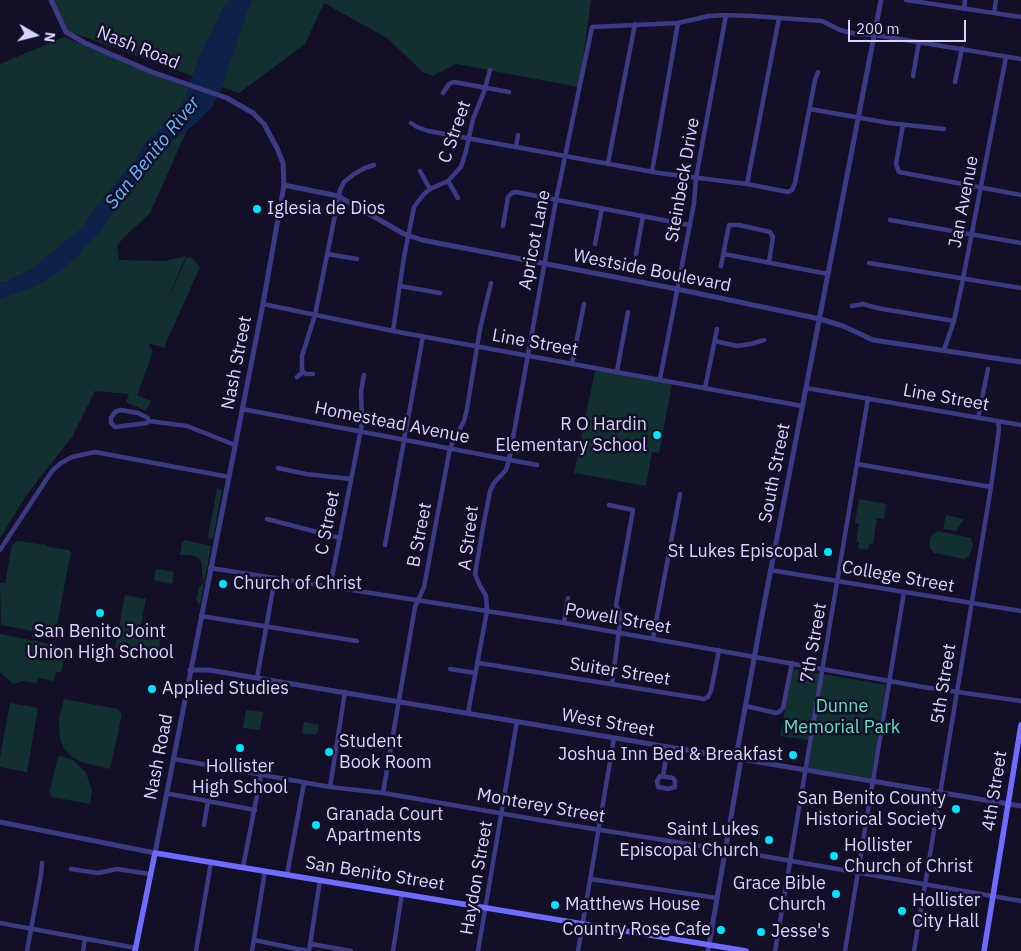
<!DOCTYPE html>
<style>
body{margin:0}
#map{position:relative;width:1021px;height:951px;overflow:hidden;background:#130f26;font-family:"IBM Plex Sans",sans-serif}
canvas{display:block}
.north{position:absolute;left:10px;top:10px;width:50px;height:50px;-webkit-text-stroke:4px #130f26;paint-order:stroke;rotate:98deg;font-size:14px;font-weight:700;line-height:20px;text-align:center;color:#d9d4ff}
.north::after{content:'';display:block;margin:auto;width:18px;height:22px;background:#d9d4ff;clip-path:polygon(50% 0,100% 100%,50% 72%,0 100%)}
.scale{position:absolute;left:848px;top:20px;width:118px;height:22px;box-sizing:border-box;border:2px solid #d9d4ff;border-top:0;padding-left:6px;font-size:15px;line-height:18px;white-space:nowrap;color:#d9d4ff;-webkit-text-stroke:4px #130f26;paint-order:stroke}
</style>
<div id="map">
<canvas width="1021" height="951"></canvas>
<div class="north">N</div>
<div class="scale">200 m</div>
</div>
<script>
const ctx = document.querySelector('canvas').getContext('2d');
ctx.lineJoin = 'round';
function fill(path, color) {
  ctx.fillStyle = color;
  ctx.fill(path, 'evenodd');
}
function poly(rows) {
  const path = new Path2D();
  for (const r of rows) {
    path.moveTo(r[0], r[1]);
    for (let i = 2; i < r.length; i += 2) path.lineTo(r[i], r[i + 1]);
  }
  return path;
}
function trace(path, color, width, dash) {
  ctx.strokeStyle = color;
  ctx.lineWidth = width;
  ctx.lineCap = dash ? 'butt' : 'round';
  ctx.setLineDash(dash || []);
  ctx.stroke(path);
}
function drawText(font, color, halo, rows, align = 'center') {
  ctx.font = font + ' "IBM Plex Sans",sans-serif';
  ctx.lineWidth = 5;
  ctx.setLineDash([]);
  ctx.textBaseline = 'middle';
  ctx.strokeStyle = halo;
  ctx.fillStyle = color;
  for (const [text, x, y, turn = 0] of rows) {
    ctx.save();
    ctx.translate(x, y);
    ctx.rotate((+turn || 0) * Math.PI / 180);
    ctx.textAlign = isNaN(turn) ? turn : align;
    if (halo) ctx.strokeText(text, 0, 0);
    ctx.fillText(text, 0, 0);
    ctx.restore();
  }
}
fill(poly([
 [52,0,591,0,579,87,456,64,433,76,423,72,387,38,324,3,305,44,239,93,68,31],
 [64,37,213,98,192,119,150,213,122,239,117,247,119,260,165,261,186,256,163,311,187,257,192,258,200,267,166,343,165,348,148,343,153,352,137,395,151,401,146,411,126,402,129,394,95,391,72,437,28,493,0,538,0,64],
 [595,370,672,384,659,453,652,452,646,486,574,473],
 [217,489,222,490,213,539,208,538],
 [859,499,886,504,884,519,877,518,873,544,869,544,868,550,858,548,859,542,856,542,859,524,855,523],
 [946,515,964,519,956,531,943,529],
 [938,531,971,538,973,545,969,556,964,559,934,553,930,548,930,539,932,535],
 [185,540,211,546,200,605,196,600,199,588,204,582,202,575,202,564,199,558,193,555,180,555,182,542],
 [17,541,47,545,47,547,69,550,71,553,70,556,56,631,51,634,1,625,0,583,5,583,12,545],
 [156,569,174,572,172,584,154,580],
 [125,595,146,599,140,629,162,633,157,656,115,648],
 [0,634,66,647,61,672,56,672,54,681,38,678,37,683,24,681,13,684,0,672],
 [793,669,886,685,871,778,808,768,813,741,780,736],
 [64,699,118,709,122,714,110,769,81,762,72,757,64,749,60,739,59,719],
 [10,703,38,708,27,772,0,767,0,757],
 [246,710,263,712,260,730,243,728],
 [304,722,319,725,317,735,302,733],
 [60,756,73,760,86,773,92,790,90,804,52,797,49,793,58,757]
]), '#12302f');
fill(poly([
 [230,0,253,0,249,7,221,90,212,107,195,124,171,142,135,181,101,231,83,248,80,254,55,275,38,285,0,299,0,282,5,282,31,269,84,226,90,214,135,160,147,140,167,123,183,102,201,53,224,6]
]), '#0c2248');
trace(poly([
 [906,0,1021,17],
 [964,9,965,0],
 [994,13,996,0],
 [913,76,919,42],
 [955,82,962,48],
 [443,93,449,84,454,82,509,92],
 [810,109,889,123,944,129],
 [411,123,417,127,428,131,565,156,659,173,747,184,788,192,792,190,795,183,815,80,818,72],
 [903,125,896,164,899,172,1021,195],
 [516,147,518,135],
 [608,163,635,24],
 [420,171,430,189],
 [652,172,678,23],
 [448,181,458,198],
 [747,184,779,18],
 [890,220,1021,243],
 [503,226,508,197,512,193,516,192,689,225],
 [595,244,602,208],
 [327,254,357,259],
 [636,254,643,216],
 [724,254,828,274],
 [869,263,1021,288],
 [721,266,729,225,739,225,770,232,773,237,769,262],
 [400,286,440,293],
 [263,304,393,331,802,406],
 [852,306,863,304,877,308,954,321],
 [393,331,404,257,414,207,424,194,430,189,448,181,461,167,466,151,473,119,484,92,490,70],
 [715,341,737,346,751,344,764,340],
 [944,350,954,321,963,279,1006,57],
 [572,364,584,304],
 [617,371,628,312],
 [313,374,306,374,302,371,302,356,315,315,340,190,344,182,354,174,365,168,374,165],
 [297,377,303,372],
 [660,379,694,203,696,178,726,15],
 [705,388,717,329],
 [806,388,1021,425],
 [242,409,537,465],
 [121,410,138,413,148,418,149,421,147,423,115,427,111,423,111,418,115,412,121,410],
 [978,418,988,369],
 [149,421,187,426,235,445],
 [857,464,991,487],
 [278,468,306,474,351,479],
 [609,505,633,510,616,605,621,615,612,684],
 [267,519,340,538],
 [385,545,423,336],
 [0,550,52,471,61,463,72,457,95,452,229,477],
 [210,568,564,623,923,687,1021,701],
 [770,570,1021,611],
 [330,587,362,424,361,391,364,375],
 [201,616,357,641],
 [564,623,568,598],
 [653,638,680,494],
 [479,663,704,699,708,697,711,691,719,650],
 [450,669,475,673],
 [257,678,275,578],
 [746,706,776,713,779,712,783,708,792,663],
 [468,713,487,611,486,596,479,584,475,574,482,533,490,491,494,483,506,470,509,460,556,200,592,27,678,23,709,16,726,15,752,16,822,21,840,30,856,34,875,35,1021,59],
 [174,759,330,787,383,793,557,823,757,855,1021,901],
 [660,776,673,778,675,781,675,787,668,789,658,787,657,781,660,776],
 [663,776,668,747],
 [330,787,345,692],
 [383,793,415,607,424,587,450,448,464,421,467,409,480,329,491,283],
 [170,794,255,810],
 [204,825,208,801],
 [243,867,261,775],
 [71,869,98,873,117,869,150,874],
 [287,875,304,783],
 [590,879,717,898],
 [0,923,136,948],
 [254,940,307,951],
 [311,944,351,951],
 [27,951,41,875,42,863],
 [83,951,85,939],
 [196,951,211,862],
 [252,951,265,871],
 [309,951,320,880],
 [393,951,402,893],
 [478,951,517,721],
 [578,951,614,738],
 [775,951,868,398],
 [845,951,904,592],
 [914,951,991,487,999,429,998,421]
]), '#3d3a85', 4.5);
trace(poly([
 [284,185,338,196,404,234,422,240,677,289,820,319,843,326,873,340,1021,362],
 [190,670,209,670,1021,806],
 [0,822,155,853,263,304,284,185,283,163,277,148,264,124,253,113,227,98,152,72,85,43,66,32,51,0],
 [708,951,741,759,738,757,737,752,762,615,881,0]
]), '#3d3a85', 5);
trace(poly([
 [135,951,155,853,746,951],
 [984,951,1021,725]
]), '#6f6bff', 5.5);
for (const [x, y, r, color] of [
 [257,209,5,"#00e5ff"],
 [657,435,5,"#00e5ff"],
 [828,552,5,"#00e5ff"],
 [223,584,5,"#00e5ff"],
 [100,613,5,"#00e5ff"],
 [152,689,5,"#00e5ff"],
 [240,748,5,"#00e5ff"],
 [329,752,5,"#00e5ff"],
 [793,755,5,"#00e5ff"],
 [956,809,5,"#00e5ff"],
 [316,825,5,"#00e5ff"],
 [769,840,5,"#00e5ff"],
 [834,856,5,"#00e5ff"],
 [836,894,5,"#00e5ff"],
 [555,905,5,"#00e5ff"],
 [902,911,5,"#00e5ff"],
 [721,930,5,"#00e5ff"],
 [761,932,5,"#00e5ff"]
]) {
  const dot = new Path2D();
  dot.arc(x, y, r, 0, 2 * Math.PI);
  ctx.fillStyle = color;
  ctx.fill(dot);
  trace(dot, '#130f26', 2);
}
drawText('18px', '#d9d4ff', '#130f26', [
 ["Nash Road",138,48,22],
 ["C Street",455,132,-71],
 ["Steinbeck Drive",683,180,-80],
 ["Jan Avenue",964,202,-79],
 ["Apricot Lane",535,240,-79],
 ["Westside Boulevard",652,271,11],
 ["Line Street",535,343,10],
 ["Nash Street",237,363,-79],
 ["Line Street",946,398,10],
 ["Homestead Avenue",392,423,11],
 ["South Street",775,473,-79],
 ["C Street",328,523,-79],
 ["B Street",420,535,-79],
 ["A Street",469,538,-83],
 ["College Street",898,577,10],
 ["Powell Street",618,619,10],
 ["7th Street",814,643,-80],
 ["Suiter Street",620,672,9],
 ["5th Street",944,684,-81],
 ["West Street",608,723,10],
 ["Nash Road",159,757,-79],
 ["4th Street",995,791,-81],
 ["Monterey Street",541,806,10],
 ["San Benito Street",375,874,9],
 ["Haydon Street",477,878,-80]
]);
drawText('18px', '#d9d4ff', '#130f26', [
 ["Iglesia de Dios",267,209],
 ["R O Hardin",647,425,"right"],
 ["Elementary School",647,446,"right"],
 ["St Lukes Episcopal",818,552,"right"],
 ["Church of Christ",233,584],
 ["San Benito Joint",100,632,"center"],
 ["Union High School",100,653,"center"],
 ["Applied Studies",162,689],
 ["Student",339,742],
 ["Book Room",339,763],
 ["Joshua Inn Bed & Breakfast",783,755,"right"],
 ["Hollister",240,767,"center"],
 ["High School",240,788,"center"],
 ["San Benito County",946,799,"right"],
 ["Historical Society",946,820,"right"],
 ["Granada Court",326,815],
 ["Apartments",326,836],
 ["Saint Lukes",759,830,"right"],
 ["Episcopal Church",759,851,"right"],
 ["Hollister",844,846],
 ["Church of Christ",844,867],
 ["Grace Bible",826,884,"right"],
 ["Church",826,905,"right"],
 ["Hollister",912,901],
 ["City Hall",912,922],
 ["Matthews House",565,905],
 ["Country Rose Cafe",711,930,"right"],
 ["Jesse's",771,932]
], 'left');
drawText('18px', '#5fe0c0', '#130f26', [
 ["Dunne",842,707],
 ["Memorial Park",842,728]
]);
drawText('italic 19px', '#62b6ff', '#130f26', [
 ["San Benito River",153,153,-51]
]);
</script>
